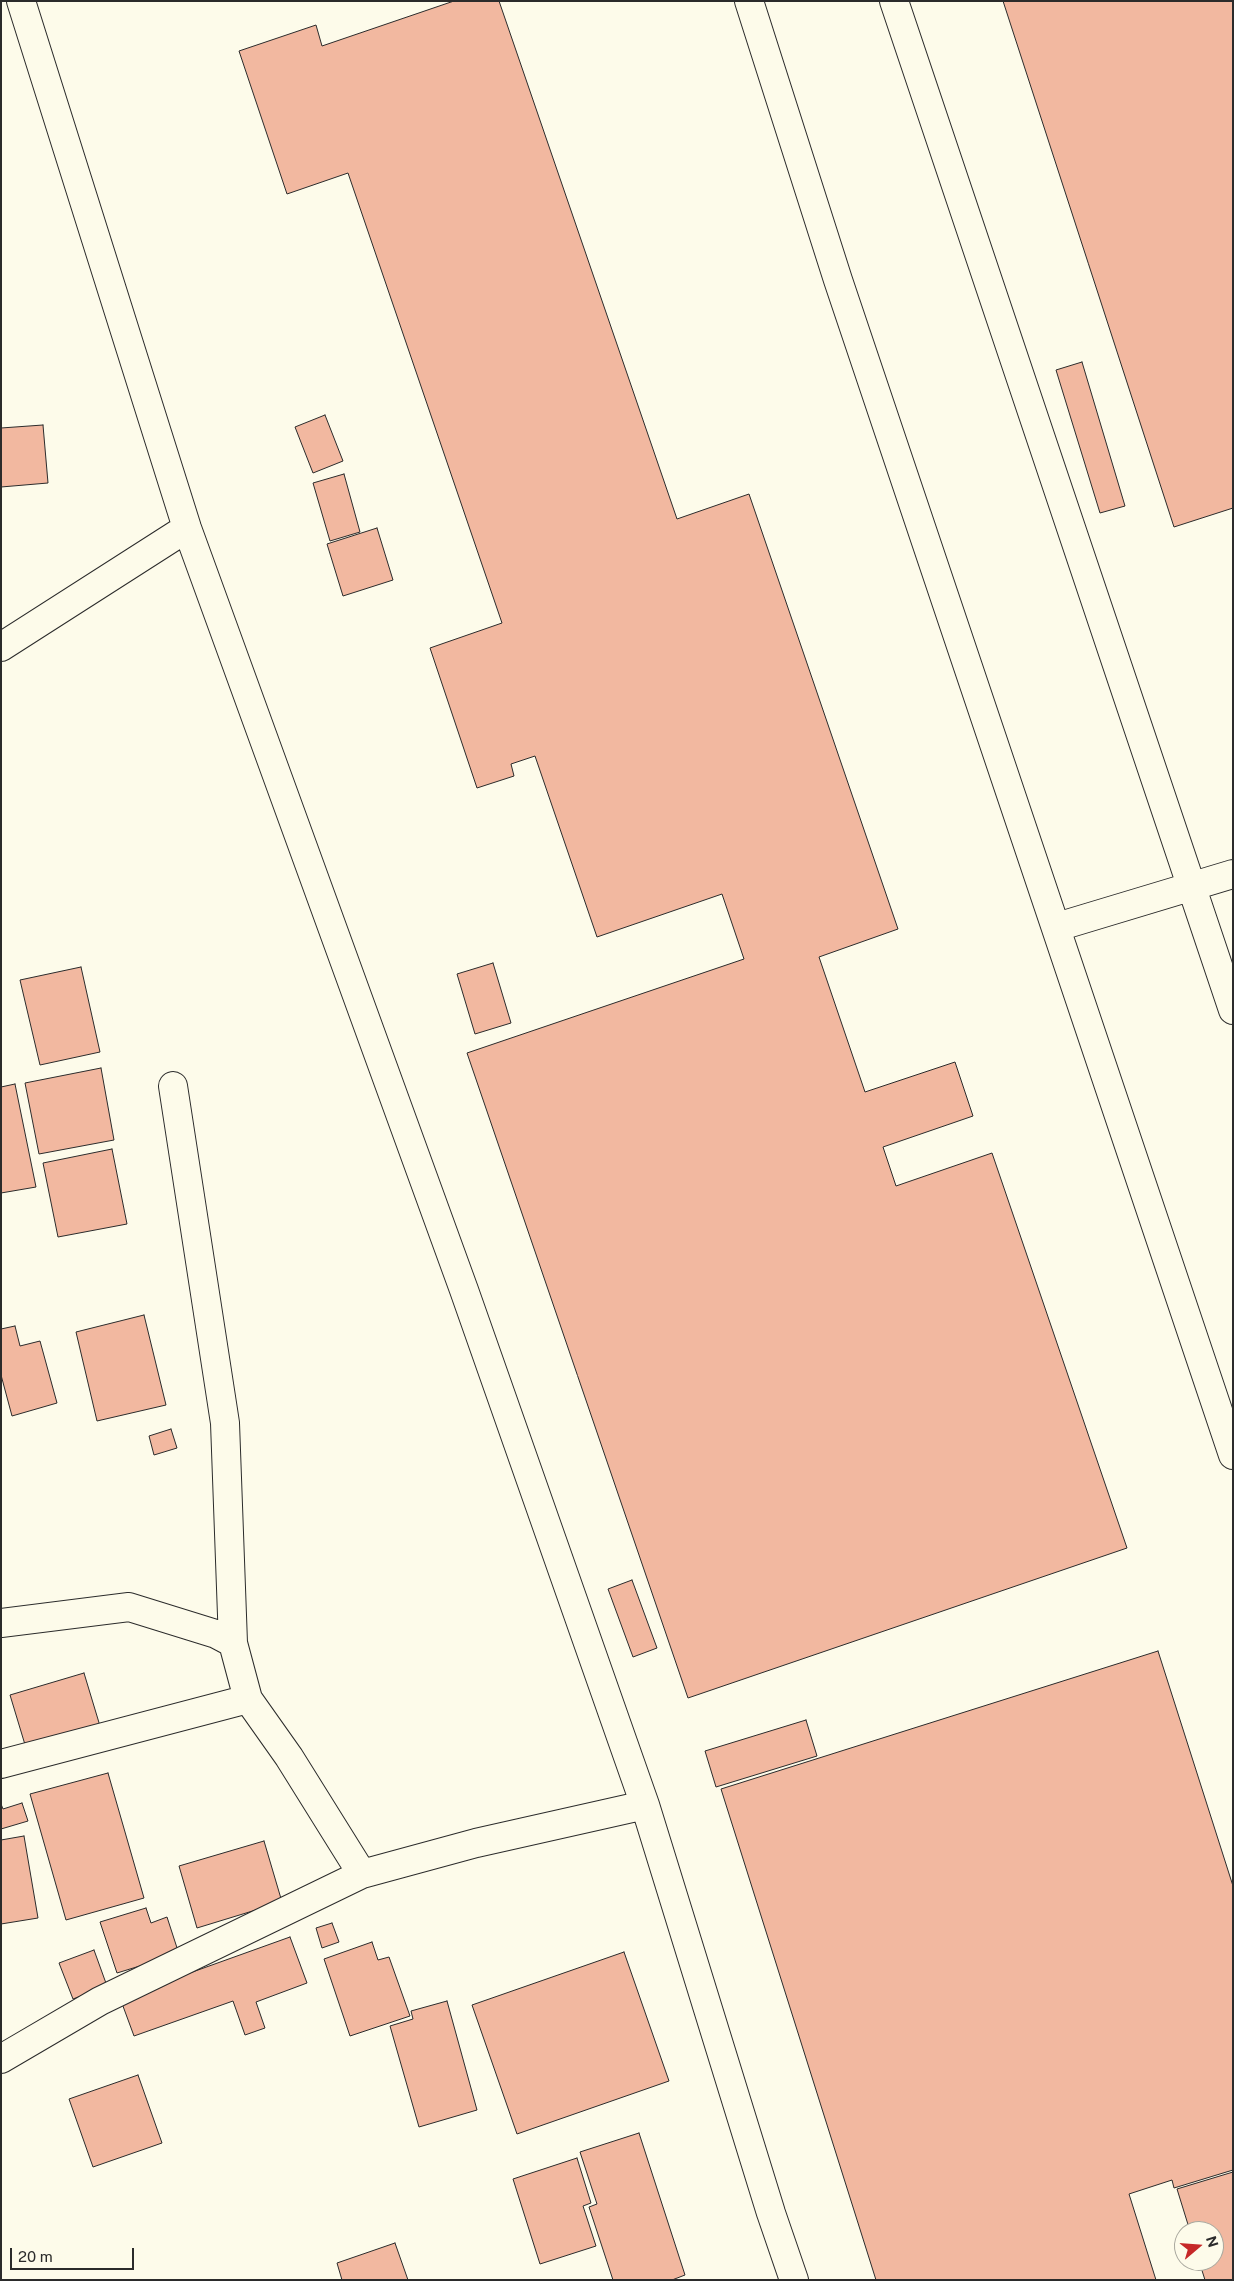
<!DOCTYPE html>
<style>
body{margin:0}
#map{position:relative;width:1234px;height:2281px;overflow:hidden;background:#fdfbea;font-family:"Public Sans",sans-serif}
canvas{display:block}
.frame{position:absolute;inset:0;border:2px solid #2b2b2b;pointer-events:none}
.north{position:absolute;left:1174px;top:2221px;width:50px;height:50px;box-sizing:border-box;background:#fdfbea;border:1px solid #a9a89e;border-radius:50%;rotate:72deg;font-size:14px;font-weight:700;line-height:20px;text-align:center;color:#2b2b2b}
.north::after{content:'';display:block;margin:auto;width:18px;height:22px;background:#c62828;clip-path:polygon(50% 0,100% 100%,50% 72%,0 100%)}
.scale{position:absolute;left:10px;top:2248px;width:124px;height:22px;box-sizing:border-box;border:2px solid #2b2b2b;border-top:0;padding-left:6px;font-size:15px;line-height:18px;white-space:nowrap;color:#2b2b2b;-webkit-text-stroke:4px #fdfbea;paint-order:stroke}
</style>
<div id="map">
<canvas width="1234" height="2281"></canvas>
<div class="frame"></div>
<div class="north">N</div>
<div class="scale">20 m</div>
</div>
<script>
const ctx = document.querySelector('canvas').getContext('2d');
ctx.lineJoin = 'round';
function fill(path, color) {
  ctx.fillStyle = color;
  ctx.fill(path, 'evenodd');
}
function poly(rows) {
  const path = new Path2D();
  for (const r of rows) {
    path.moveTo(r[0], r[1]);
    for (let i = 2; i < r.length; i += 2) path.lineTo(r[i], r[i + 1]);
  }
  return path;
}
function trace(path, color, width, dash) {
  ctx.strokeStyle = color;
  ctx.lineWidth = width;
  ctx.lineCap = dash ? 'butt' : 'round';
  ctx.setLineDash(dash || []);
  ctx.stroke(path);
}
const building = poly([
 [454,1,499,1,677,519,749,494,898,929,819,957,865,1092,955,1062,973,1116,883,1147,896,1186,992,1153,1127,1548,688,1698,467,1053,744,959,722,894,597,937,535,756,511,764,514,776,477,788,430,648,502,623,348,173,287,194,239,51,316,25,322,46,454,1],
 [1003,1,1233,1,1233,508,1174,527,1003,1],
 [1082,362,1125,506,1100,513,1056,370,1082,362],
 [325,415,343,461,313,473,295,427,325,415],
 [43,425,48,483,1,487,1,428,43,425],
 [344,474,360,532,330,541,313,483,344,474],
 [377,528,393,580,343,596,327,544,377,528],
 [493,963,511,1023,475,1034,457,974,493,963],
 [81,967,100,1052,40,1065,20,980,81,967],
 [101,1068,114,1140,39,1154,25,1083,101,1068],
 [15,1084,36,1187,1,1193,1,1087,15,1084],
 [112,1149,127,1224,58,1237,43,1163,112,1149],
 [144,1315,166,1405,97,1421,76,1332,144,1315],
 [15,1326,20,1346,40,1341,57,1403,12,1416,1,1375,1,1329,15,1326],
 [171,1429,177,1448,154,1455,149,1436,171,1429],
 [632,1580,657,1648,633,1657,608,1589,632,1580],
 [1158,1651,1233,1886,1233,2170,1174,2188,1172,2180,1129,2194,1156,2280,876,2280,721,1789,1158,1651],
 [84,1673,100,1726,26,1748,10,1695,84,1673],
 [806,1720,817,1756,716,1787,705,1751,806,1720],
 [108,1773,144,1898,66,1920,30,1794,108,1773],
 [22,1803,28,1821,1,1829,1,1804,3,1809,22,1803],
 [24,1836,38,1918,1,1924,1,1840,24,1836],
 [264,1841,282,1902,197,1928,179,1866,264,1841],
 [146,1908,151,1923,167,1917,179,1954,117,1973,100,1922,146,1908],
 [332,1923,339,1942,322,1948,316,1928,332,1923],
 [290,1937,307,1983,256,2002,265,2028,245,2035,233,2001,134,2036,120,1998,290,1937],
 [372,1942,378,1960,389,1957,410,2016,350,2036,324,1959,372,1942],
 [94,1950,107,1986,73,1999,59,1963,94,1950],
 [624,1952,669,2081,517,2134,472,2005,624,1952],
 [447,2001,477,2110,419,2127,390,2026,413,2019,411,2011,447,2001],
 [138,2075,162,2143,93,2167,69,2099,138,2075],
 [639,2133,685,2275,672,2280,613,2280,589,2207,597,2204,580,2152,639,2133],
 [577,2158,591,2203,583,2206,596,2246,540,2264,513,2179,577,2158],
 [1233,2172,1233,2280,1205,2280,1199,2261,1214,2261,1214,2231,1190,2231,1177,2189,1233,2172],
 [395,2243,408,2280,342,2280,337,2263,395,2243]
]);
fill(building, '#f2b8a0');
trace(building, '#2b2b2b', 1);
const minor = poly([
 [21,1,187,528,464,1290,645,1805],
 [749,1,838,280,1233,1455],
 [894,1,1233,1010],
 [1,647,187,528],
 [1057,927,1233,874],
 [173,1086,225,1423,233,1643,248,1699,289,1757,362,1874],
 [1,1623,129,1607,216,1634,233,1643],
 [1,1764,248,1699],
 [1,2059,100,2001,362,1874,476,1843,645,1805,771,2213,794,2280]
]);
trace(minor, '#2b2b2b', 30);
trace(minor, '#fdfbea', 28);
</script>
